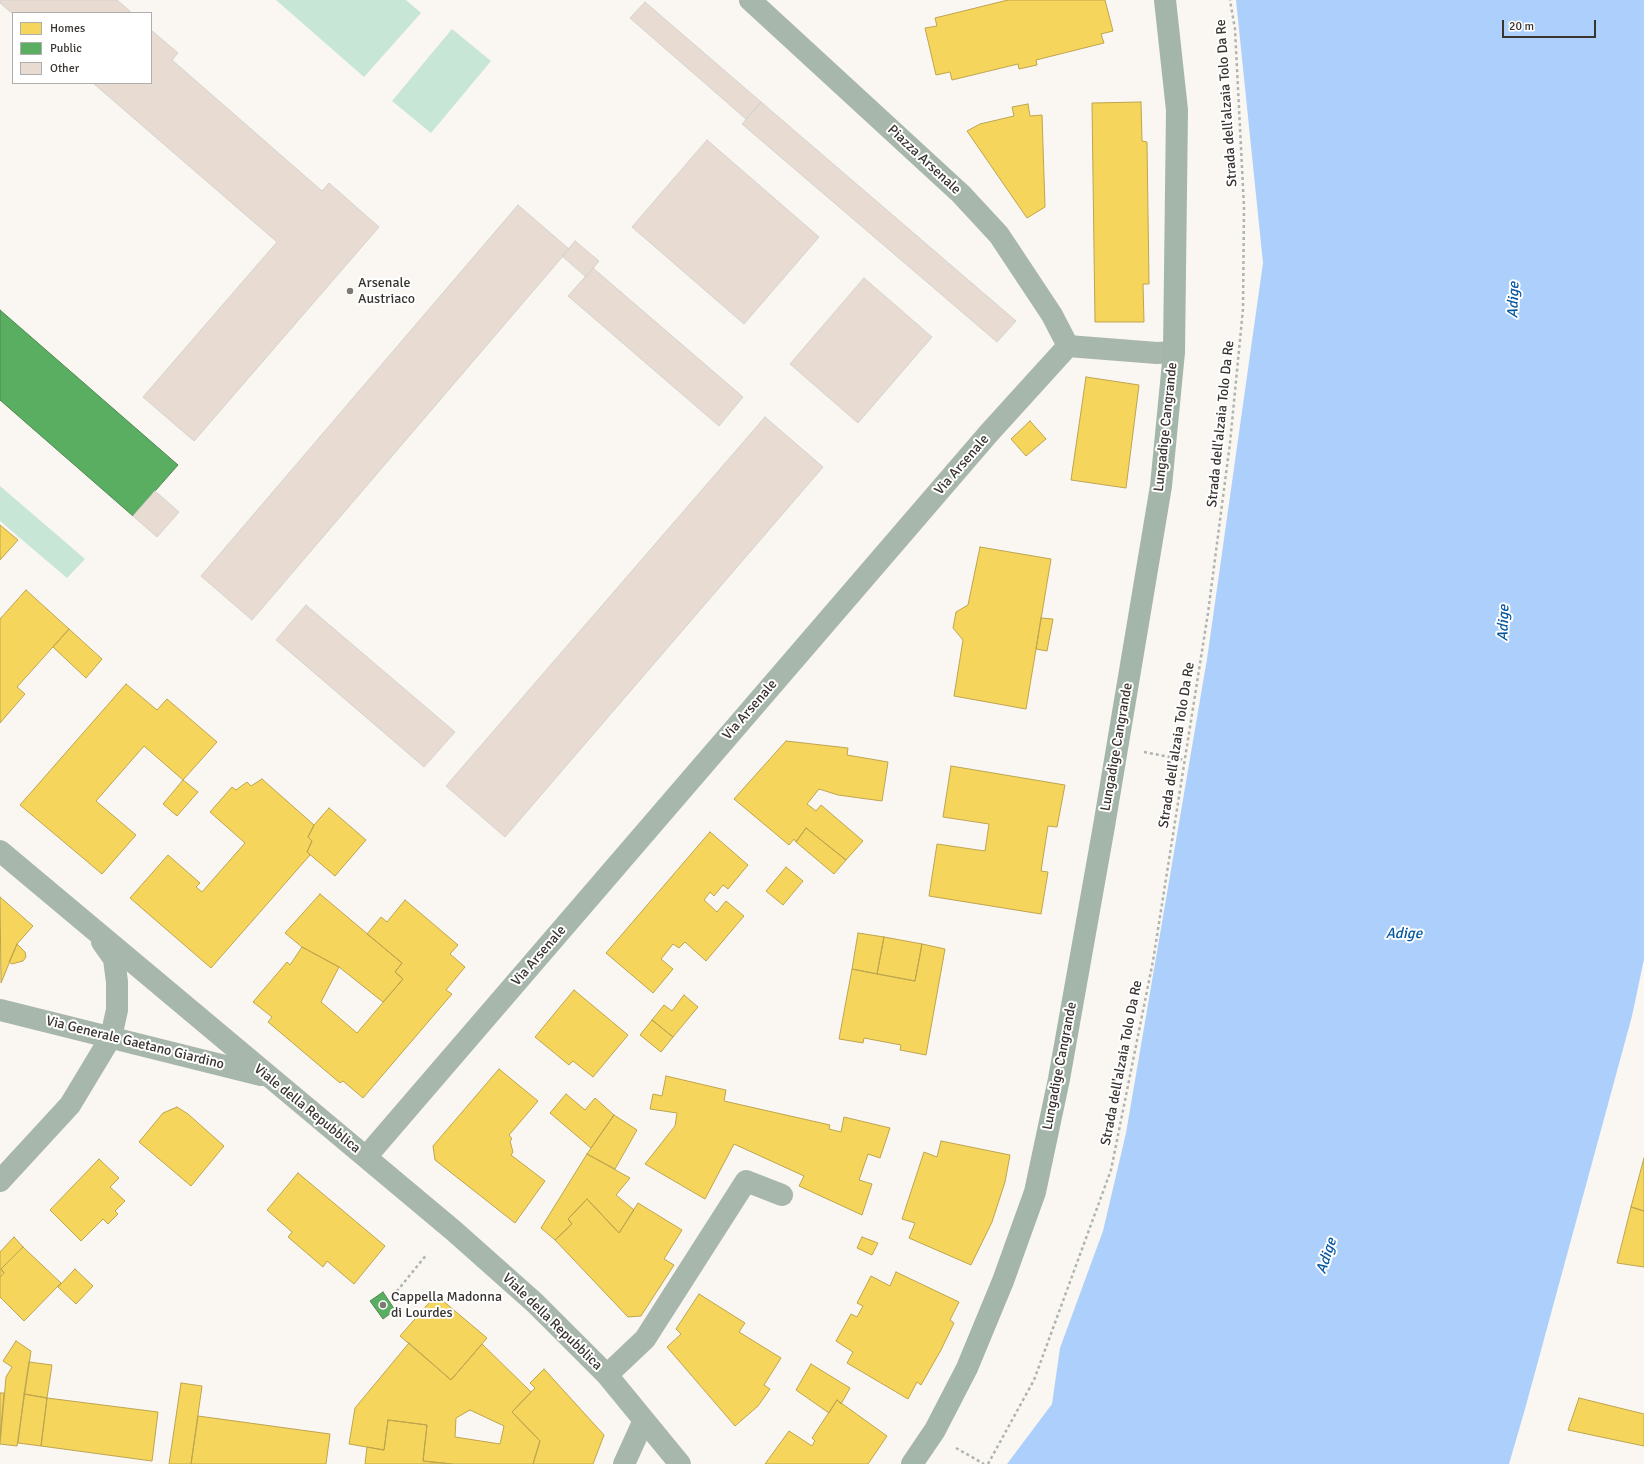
<!DOCTYPE html>
<style>
body{margin:0}
#map{position:relative;width:1644px;height:1464px;overflow:hidden;background:#faf6f2;font-family:Signika,sans-serif}
canvas{display:block}
.legend{position:absolute;left:12px;top:12px;width:140px;height:72px;box-sizing:border-box;background:#fff;border:1px solid #b0aeac;margin:0;padding:5px 7px;list-style:none;font-size:12px;color:#393430}
.legend li{display:flex;align-items:center;gap:8px;height:20px}
.legend b{width:20px;border:1px solid #b0aeac}
.scale{position:absolute;left:1502px;top:20px;width:94px;height:18px;box-sizing:border-box;border:2px solid #393430;border-top:0;padding-left:5px;font-size:12px;line-height:14px;white-space:nowrap;color:#393430;-webkit-text-stroke:3px #fff;paint-order:stroke}
</style>
<div id="map">
<canvas width="1644" height="1464"></canvas>
<ul class="legend">
<li><b style="height:11px;background:#f6d55c"></b>Homes</li>
<li><b style="height:11px;background:#5aae61"></b>Public</li>
<li><b style="height:11px;background:#e8dcd2"></b>Other</li>
</ul>
<div class="scale">20 m</div>
</div>
<script>
const ctx = document.querySelector('canvas').getContext('2d');
ctx.lineJoin = 'round';
function fill(path, color) {
  ctx.fillStyle = color;
  ctx.fill(path, 'evenodd');
}
function poly(rows) {
  const path = new Path2D();
  for (const r of rows) {
    path.moveTo(r[0], r[1]);
    for (let i = 2; i < r.length; i += 2) path.lineTo(r[i], r[i + 1]);
  }
  return path;
}
function trace(path, color, width, dash) {
  ctx.strokeStyle = color;
  ctx.lineWidth = width;
  ctx.lineCap = dash ? 'butt' : 'round';
  ctx.setLineDash(dash || []);
  ctx.stroke(path);
}
function drawText(font, color, halo, rows, align = 'center') {
  ctx.font = font + ' Signika,sans-serif';
  ctx.lineWidth = 4;
  ctx.setLineDash([]);
  ctx.textBaseline = 'middle';
  ctx.strokeStyle = halo;
  ctx.fillStyle = color;
  for (const [text, x, y, turn = 0] of rows) {
    ctx.save();
    ctx.translate(x, y);
    ctx.rotate((+turn || 0) * Math.PI / 180);
    ctx.textAlign = isNaN(turn) ? turn : align;
    if (halo) ctx.strokeText(text, 0, 0);
    ctx.fillText(text, 0, 0);
    ctx.restore();
  }
}
fill(poly([
 [276,0,406,0,421,13,364,77],
 [452,29,491,61,431,133,392,101],
 [0,486,85,559,67,578,0,521]
]), '#c8e6d5');
fill(poly([
 [1236,0,1644,0,1644,959,1632,1016,1525,1409,1509,1464,1007,1464,1052,1404,1060,1348,1103,1231,1126,1133,1207,659,1263,263]
]), '#acd0fb');
const homes = poly([
 [1008,0,1105,0,1113,31,1101,34,1104,43,1036,60,1037,65,1019,69,1018,64,952,80,950,72,936,75,925,28,937,26,935,18,1008,0],
 [1141,102,1142,141,1147,142,1149,284,1143,284,1144,322,1095,322,1092,103,1141,102],
 [1028,104,1030,116,1042,115,1045,207,1027,218,967,131,980,124,1014,116,1012,107,1028,104],
 [1086,377,1139,385,1126,488,1071,480,1086,377],
 [1030,421,1046,439,1026,456,1011,439,1030,421],
 [0,525,18,540,0,560,0,525],
 [980,547,1051,559,1026,709,954,696,963,640,953,628,956,612,968,605,980,547],
 [26,590,69,629,17,687,25,694,0,723,0,619,26,590],
 [1041,618,1053,619,1047,651,1036,649,1041,618],
 [69,629,102,659,86,678,53,647,69,629],
 [126,684,157,710,167,699,217,742,183,780,144,746,96,801,136,835,102,874,20,805,126,684],
 [786,741,848,748,847,755,888,762,882,801,838,795,819,789,807,804,816,811,821,805,863,841,846,860,806,828,796,842,794,839,789,845,734,799,786,741],
 [951,766,1065,785,1057,827,1048,826,1041,871,1048,872,1041,914,929,896,937,844,985,851,989,824,943,817,951,766],
 [262,779,314,825,308,837,312,841,307,852,310,855,211,968,130,898,168,855,200,883,196,887,202,892,245,843,210,812,232,787,236,790,247,782,251,786,262,779],
 [183,780,198,792,177,816,163,804,183,780],
 [329,808,366,840,335,876,307,852,312,841,308,837,314,825,329,808],
 [806,828,846,860,834,874,796,842,806,828],
 [710,832,748,865,728,889,723,885,714,896,710,892,704,900,717,912,726,901,744,916,706,961,685,942,679,948,673,944,661,959,673,969,653,993,606,953,710,832],
 [786,867,803,881,783,905,766,891,786,867],
 [320,894,402,963,395,972,403,979,383,1002,339,967,302,947,285,933,320,894],
 [0,897,33,926,17,944,1,983,0,897],
 [405,900,458,945,450,954,465,967,446,990,452,994,363,1098,343,1081,340,1083,268,1022,272,1017,253,1002,287,962,290,965,302,947,339,967,321,1002,357,1033,403,979,395,972,402,963,367,934,381,917,387,922,405,900],
 [858,933,884,937,877,974,852,969,858,933],
 [884,937,922,944,915,981,877,974,884,937],
 [17,944,25,952,26,957,23,961,12,964,9,962,17,944],
 [922,944,945,949,926,1055,900,1050,901,1045,864,1038,863,1043,839,1039,852,969,915,981,922,944],
 [574,990,628,1035,593,1077,573,1061,569,1065,535,1037,574,990],
 [684,995,698,1007,673,1037,652,1020,664,1005,672,1011,684,995],
 [652,1020,673,1037,661,1052,640,1035,652,1020],
 [499,1069,538,1101,509,1135,512,1139,510,1141,513,1152,511,1155,545,1181,515,1223,435,1160,433,1146,499,1069],
 [666,1076,726,1090,724,1101,830,1125,829,1129,841,1132,844,1117,890,1128,880,1158,868,1154,859,1180,872,1184,862,1215,799,1186,804,1176,734,1144,705,1199,645,1164,675,1126,677,1113,650,1109,653,1094,662,1096,666,1076],
 [566,1094,585,1110,595,1098,614,1115,591,1148,550,1113,566,1094],
 [177,1107,188,1114,224,1146,191,1186,139,1142,163,1113,177,1107],
 [614,1115,637,1130,615,1169,587,1154,614,1115],
 [941,1141,1010,1155,1005,1182,992,1222,971,1265,909,1238,915,1223,902,1219,924,1152,937,1157,941,1141],
 [587,1154,630,1178,616,1195,634,1210,619,1233,587,1199,568,1219,572,1224,555,1240,541,1228,587,1154],
 [1644,1158,1644,1211,1631,1207,1644,1158],
 [99,1159,119,1178,110,1187,125,1201,115,1211,118,1214,108,1224,103,1219,81,1241,50,1210,99,1159],
 [298,1173,385,1246,354,1284,327,1261,323,1267,288,1237,292,1232,267,1210,298,1173],
 [587,1199,619,1233,638,1203,682,1230,664,1259,674,1265,641,1316,628,1317,555,1240,572,1224,568,1219,587,1199],
 [1631,1207,1644,1211,1644,1267,1617,1263,1631,1207],
 [14,1237,23,1247,1,1269,4,1273,0,1277,0,1252,14,1237],
 [862,1237,878,1243,872,1255,857,1248,862,1237],
 [23,1247,61,1283,24,1321,0,1297,0,1277,4,1273,1,1269,23,1247],
 [75,1269,93,1286,76,1304,58,1287,75,1269],
 [896,1272,959,1302,950,1320,954,1323,941,1350,921,1385,917,1382,908,1399,847,1363,853,1352,836,1341,851,1314,857,1317,863,1306,857,1303,871,1276,890,1286,896,1272],
 [699,1294,745,1323,739,1332,781,1358,764,1385,770,1389,758,1406,735,1426,667,1347,681,1334,676,1329,699,1294],
 [436,1295,487,1338,451,1380,400,1336,436,1295],
 [16,1341,31,1351,17,1446,0,1444,6,1377,12,1367,3,1361,16,1341],
 [409,1343,451,1380,482,1344,531,1392,512,1412,540,1441,533,1464,452,1464,423,1461,427,1425,388,1420,384,1450,349,1444,355,1408,409,1343],
 [470,1410,504,1426,500,1444,455,1437,456,1418,470,1410],
 [29,1362,52,1365,47,1398,24,1394,29,1362],
 [811,1364,850,1388,841,1404,837,1400,829,1413,796,1390,811,1364],
 [544,1369,604,1435,593,1464,533,1464,540,1441,512,1412,535,1388,530,1383,544,1369],
 [181,1383,202,1386,191,1464,169,1464,181,1383],
 [0,1393,4,1393,0,1437,0,1393],
 [24,1394,47,1398,41,1446,18,1443,24,1394],
 [47,1398,158,1412,152,1461,41,1446,47,1398],
 [1579,1398,1644,1414,1644,1446,1568,1430,1579,1398],
 [837,1400,887,1436,868,1464,765,1464,789,1431,812,1446,815,1441,812,1438,837,1400],
 [198,1416,330,1434,326,1464,191,1464,198,1416],
 [388,1420,427,1425,423,1461,452,1464,365,1464,367,1447,384,1450,388,1420]
]);
fill(homes, '#f6d55c');
trace(homes, '#bda54f', 1);
const public = poly([
 [0,310,178,465,133,516,0,400,0,310],
 [383,1292,395,1310,383,1319,370,1301,383,1292]
]);
fill(public, '#5aae61');
trace(public, '#508952', 1);
const building = poly([
 [0,0,117,0,132,13,13,14,0,3,0,0],
 [645,2,761,102,746,119,630,18,645,2],
 [151,30,178,53,172,60,322,191,329,183,379,227,194,441,143,397,277,242,93,83,151,83,151,30],
 [761,102,1016,321,997,342,742,124,761,102],
 [707,140,819,237,744,324,632,227,707,140],
 [518,205,569,249,252,620,201,576,518,205],
 [575,241,599,261,586,277,562,256,575,241],
 [593,268,743,397,719,426,568,296,593,268],
 [864,278,932,337,858,423,790,364,864,278],
 [765,417,823,467,505,837,446,786,765,417],
 [155,491,179,512,157,537,133,516,155,491],
 [306,605,455,732,424,767,276,640,306,605]
]);
fill(building, '#e8dcd2');
trace(building, '#d5d1cd', 1);
trace(poly([
 [1144,752,1185,760],
 [393,1296,427,1254],
 [956,1448,984,1464],
 [988,1464,1034,1380,1111,1170,1153,961,1208,613,1230,443,1243,309,1244,207,1235,29,1230,0]
]), '#aeb5af', 2.5, [3, 3]);
trace(poly([
 [750,0,961,194,999,235,1052,315,1068,346],
 [1068,346,1157,353,1174,352],
 [0,851,454,1231,535,1303,607,1375,680,1464],
 [0,1010,261,1075],
 [366,1157,989,433,1068,346],
 [0,1181,70,1105,111,1037,117,1010,117,982,114,959,102,942],
 [607,1375,645,1339,746,1181,782,1195],
 [624,1464,644,1420]
]), '#a8b7ac', 22);
trace(poly([
 [912,1464,935,1430,967,1368,1003,1281,1035,1192,1059,1079,1104,826,1161,486,1174,352,1177,110,1165,0]
]), '#a4b5aa', 22);
for (const [x, y, r, color] of [
 [350,291,4,"#7d7874"],
 [383,1305,4,"#7d7874"]
]) {
  const dot = new Path2D();
  dot.arc(x, y, r, 0, 2 * Math.PI);
  ctx.fillStyle = color;
  ctx.fill(dot);
  trace(dot, '#fff', 1.5);
}
drawText('14px', '#393430', '#fff', [
 ["Strada dell'alzaia Tolo Da Re",1227,103,-94],
 ["Piazza Arsenale",924,160,43],
 ["Strada dell'alzaia Tolo Da Re",1221,424,-84],
 ["Lungadige Cangrande",1166,427,-84],
 ["Via Arsenale",962,465,-49],
 ["Via Arsenale",750,710,-49],
 ["Strada dell'alzaia Tolo Da Re",1177,745,-81],
 ["Lungadige Cangrande",1117,747,-80],
 ["Via Arsenale",539,956,-49],
 ["Via Generale Gaetano Giardino",135,1043,14],
 ["Strada dell'alzaia Tolo Da Re",1122,1063,-79],
 ["Lungadige Cangrande",1060,1066,-79],
 ["Viale della Repubblica",307,1109,39],
 ["Viale della Repubblica",552,1322,44]
]);
drawText('14px', '#393430', '#fff', [
 ["Arsenale",358,283],
 ["Austriaco",358,299],
 ["Cappella Madonna",391,1297],
 ["di Lourdes",391,1313]
], 'left');
drawText('italic 15px', '#0858a0', '#fff', [
 ["Adige",1514,300,-88],
 ["Adige",1504,623,-88],
 ["Adige",1404,934],
 ["Adige",1327,1256,-72]
]);
</script>
